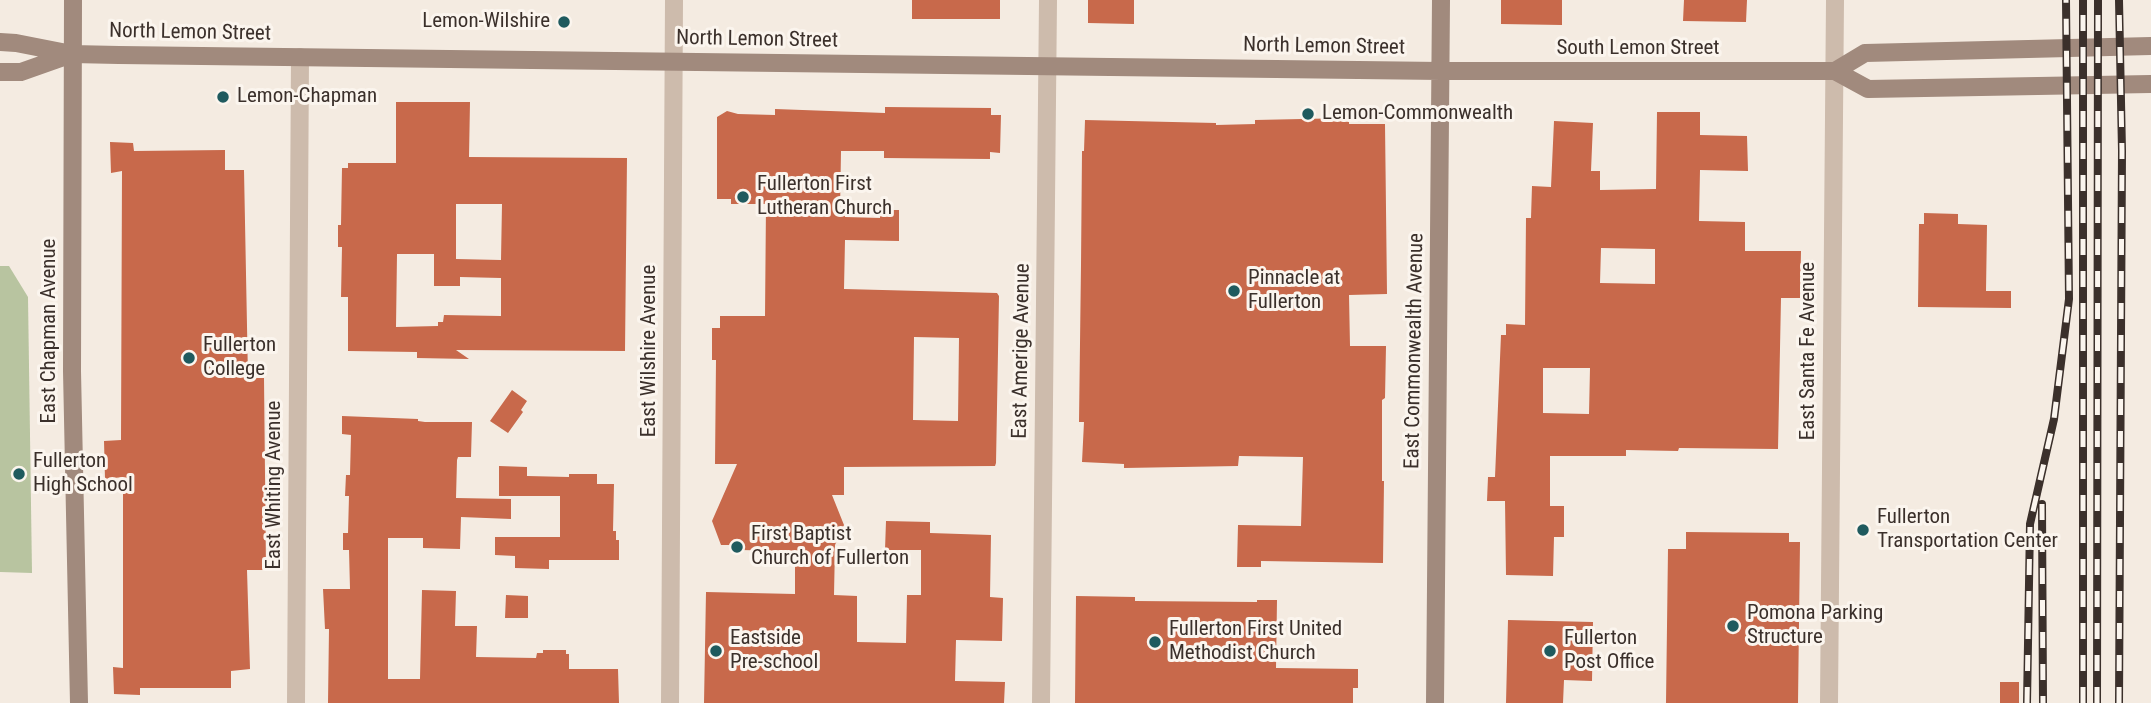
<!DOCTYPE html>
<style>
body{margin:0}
canvas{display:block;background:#f4ebe1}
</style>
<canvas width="2151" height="703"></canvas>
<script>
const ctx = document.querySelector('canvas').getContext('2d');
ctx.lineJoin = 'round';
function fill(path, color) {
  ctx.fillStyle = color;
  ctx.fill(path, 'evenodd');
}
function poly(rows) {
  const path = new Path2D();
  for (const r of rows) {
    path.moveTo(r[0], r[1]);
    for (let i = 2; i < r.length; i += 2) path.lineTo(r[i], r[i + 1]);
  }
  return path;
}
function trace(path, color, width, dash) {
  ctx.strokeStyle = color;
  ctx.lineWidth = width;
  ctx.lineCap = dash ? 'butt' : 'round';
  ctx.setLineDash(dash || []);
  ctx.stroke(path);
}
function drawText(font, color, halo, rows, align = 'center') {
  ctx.font = font + ' "Roboto Condensed",sans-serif';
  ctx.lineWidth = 6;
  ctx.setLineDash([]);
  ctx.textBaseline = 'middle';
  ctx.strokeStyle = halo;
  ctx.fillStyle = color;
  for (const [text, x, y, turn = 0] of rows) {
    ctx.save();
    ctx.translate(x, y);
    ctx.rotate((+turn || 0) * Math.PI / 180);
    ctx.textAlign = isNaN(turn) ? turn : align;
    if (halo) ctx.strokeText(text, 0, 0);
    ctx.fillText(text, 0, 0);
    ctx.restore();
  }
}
fill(poly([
 [0,266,9,266,28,297,32,573,0,572]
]), '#b8c4a0');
fill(poly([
 [912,0,1000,0,1000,19,912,19],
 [1088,0,1134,0,1134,24,1088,23],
 [1501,0,1562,0,1562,25,1501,24],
 [1684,0,1747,0,1746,22,1683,21],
 [396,102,470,102,469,157,627,158,625,351,456,350,469,359,417,358,417,352,348,351,348,297,341,297,342,247,338,247,338,225,341,225,342,168,348,168,348,163,396,163],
 [456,204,502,204,501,260,456,259],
 [397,254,434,254,434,286,460,286,460,277,501,278,501,316,444,315,443,322,438,322,438,326,396,327],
 [885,107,991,108,991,115,1001,115,1000,153,990,152,990,159,884,158,884,151,841,151,840,211,845,211,845,217,880,218,880,210,899,210,899,241,845,240,844,289,997,293,999,296,996,463,995,466,844,467,844,495,832,495,844,525,835,545,834,595,857,596,857,642,906,643,907,595,921,595,921,550,885,550,886,521,930,522,930,533,991,535,990,597,1003,598,1002,641,956,640,955,681,1005,682,1004,703,704,703,706,592,795,594,795,551,739,550,740,545,721,545,712,521,737,464,715,464,716,360,712,360,712,328,720,328,720,316,765,316,766,204,731,204,731,199,717,199,717,117,727,111,738,114,775,115,775,109,885,113],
 [914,337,959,338,958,421,913,420],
 [1657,112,1700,112,1700,135,1747,136,1748,171,1700,170,1699,221,1745,222,1745,251,1801,251,1800,298,1781,298,1778,449,1679,448,1678,451,1626,450,1626,456,1550,456,1550,506,1564,506,1564,537,1554,537,1553,576,1506,575,1505,501,1487,501,1488,477,1495,477,1501,335,1506,335,1506,324,1525,325,1526,218,1531,218,1532,186,1551,187,1554,121,1593,123,1591,171,1600,171,1600,190,1656,189],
 [1601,248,1655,249,1655,284,1600,283],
 [1543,368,1590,368,1589,414,1543,413],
 [1349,118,1349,124,1385,124,1387,294,1349,295,1350,346,1386,346,1385,398,1382,400,1382,481,1384,481,1383,563,1261,561,1261,567,1237,567,1238,525,1301,526,1303,457,1239,456,1238,466,1124,468,1124,464,1082,462,1084,422,1079,422,1081,265,1082,151,1084,151,1085,120,1216,123,1216,125,1255,124,1255,120],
 [110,142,133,143,134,151,225,150,225,170,244,170,248,378,264,378,266,570,247,570,250,669,231,671,231,688,140,688,140,695,114,694,113,667,123,668,123,477,105,479,104,441,121,440,122,171,111,173],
 [1924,213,1958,214,1958,224,1987,225,1986,291,2011,291,2011,308,1918,307,1919,224,1924,224],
 [512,390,527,401,521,410,523,412,508,433,490,421],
 [342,416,418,419,418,421,425,422,472,422,471,457,458,457,457,460,456,498,511,499,511,519,461,517,460,549,423,548,423,538,388,538,388,679,420,679,422,590,456,591,455,626,477,626,476,657,536,658,537,653,543,653,543,650,566,650,566,654,569,654,569,669,618,669,619,703,328,703,329,629,325,629,323,589,350,589,349,550,343,550,343,533,348,533,349,496,345,496,346,475,350,475,351,435,342,434],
 [499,466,527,467,527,476,569,477,569,474,597,474,597,484,614,484,613,531,616,531,616,540,619,540,619,560,549,560,549,569,515,568,515,556,495,555,495,537,560,537,560,496,499,496],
 [1686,532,1789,533,1789,542,1800,542,1798,703,1666,703,1668,549,1686,549],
 [506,595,528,596,528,618,505,618],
 [1076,596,1135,597,1135,601,1257,602,1257,600,1277,600,1276,668,1358,669,1358,688,1353,688,1353,703,1075,703],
 [1508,620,1593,622,1592,681,1564,680,1563,703,1506,703],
 [2000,682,2019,682,2019,703,2000,703]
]), '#c8694b');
trace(poly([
 [296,703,300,57],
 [670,703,674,0],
 [1041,703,1048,0],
 [1829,703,1835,0]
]), '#cdbbac', 18);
trace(poly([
 [73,0,72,371,79,703],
 [0,42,16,43,72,54,119,55,1441,71,1835,71,1868,89,2151,84],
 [1835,71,1865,53,2151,46],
 [0,72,21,72,72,54],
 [1435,703,1441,0]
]), '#a18a7d', 18);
const rail = poly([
 [2042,504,2043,703],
 [2027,703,2030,524,2054,419,2069,299,2066,0],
 [2083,703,2083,0],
 [2097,703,2098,0],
 [2119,703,2122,151,2119,0]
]);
trace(rail, '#3b302b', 8);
trace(rail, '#fbf5ee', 5, [16]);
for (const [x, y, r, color] of [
 [564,22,7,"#1f5a5e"],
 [223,97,7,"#1f5a5e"],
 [1308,114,7,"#1f5a5e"],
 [743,197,7,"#1f5a5e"],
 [1234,291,7,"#1f5a5e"],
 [189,358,7,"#1f5a5e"],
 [19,474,7,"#1f5a5e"],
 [1863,530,7,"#1f5a5e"],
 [737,547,7,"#1f5a5e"],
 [1733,626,7,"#1f5a5e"],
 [1155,642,7,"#1f5a5e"],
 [716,651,7,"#1f5a5e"],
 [1550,651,7,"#1f5a5e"]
]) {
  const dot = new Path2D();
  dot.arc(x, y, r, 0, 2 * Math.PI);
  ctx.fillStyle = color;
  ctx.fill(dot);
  trace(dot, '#fbf5ee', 2.5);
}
drawText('21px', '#3b302b', '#fbf5ee', [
 ["Lemon-Wilshire",550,22,"right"],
 ["Lemon-Chapman",237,97],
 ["Lemon-Commonwealth",1322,114],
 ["Fullerton First",757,185],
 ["Lutheran Church",757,209],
 ["Pinnacle at",1248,279],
 ["Fullerton",1248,303],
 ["Fullerton",203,346],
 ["College",203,370],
 ["Fullerton",33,462],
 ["High School",33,486],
 ["Fullerton",1877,518],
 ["Transportation Center",1877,542],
 ["First Baptist",751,535],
 ["Church of Fullerton",751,559],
 ["Pomona Parking",1747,614],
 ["Structure",1747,638],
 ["Fullerton First United",1169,630],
 ["Methodist Church",1169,654],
 ["Eastside",730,639],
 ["Pre-school",730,663],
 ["Fullerton",1564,639],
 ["Post Office",1564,663]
], 'left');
drawText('21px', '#3b302b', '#fbf5ee', [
 ["North Lemon Street",190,33,1],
 ["North Lemon Street",757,40,1],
 ["North Lemon Street",1324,47,1],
 ["South Lemon Street",1638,49],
 ["East Chapman Avenue",50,331,-90],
 ["East Wilshire Avenue",650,351,-90],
 ["East Amerige Avenue",1022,351,-89],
 ["East Commonwealth Avenue",1415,351,-89],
 ["East Santa Fe Avenue",1809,351,-90],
 ["East Whiting Avenue",275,485,-90]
]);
</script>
